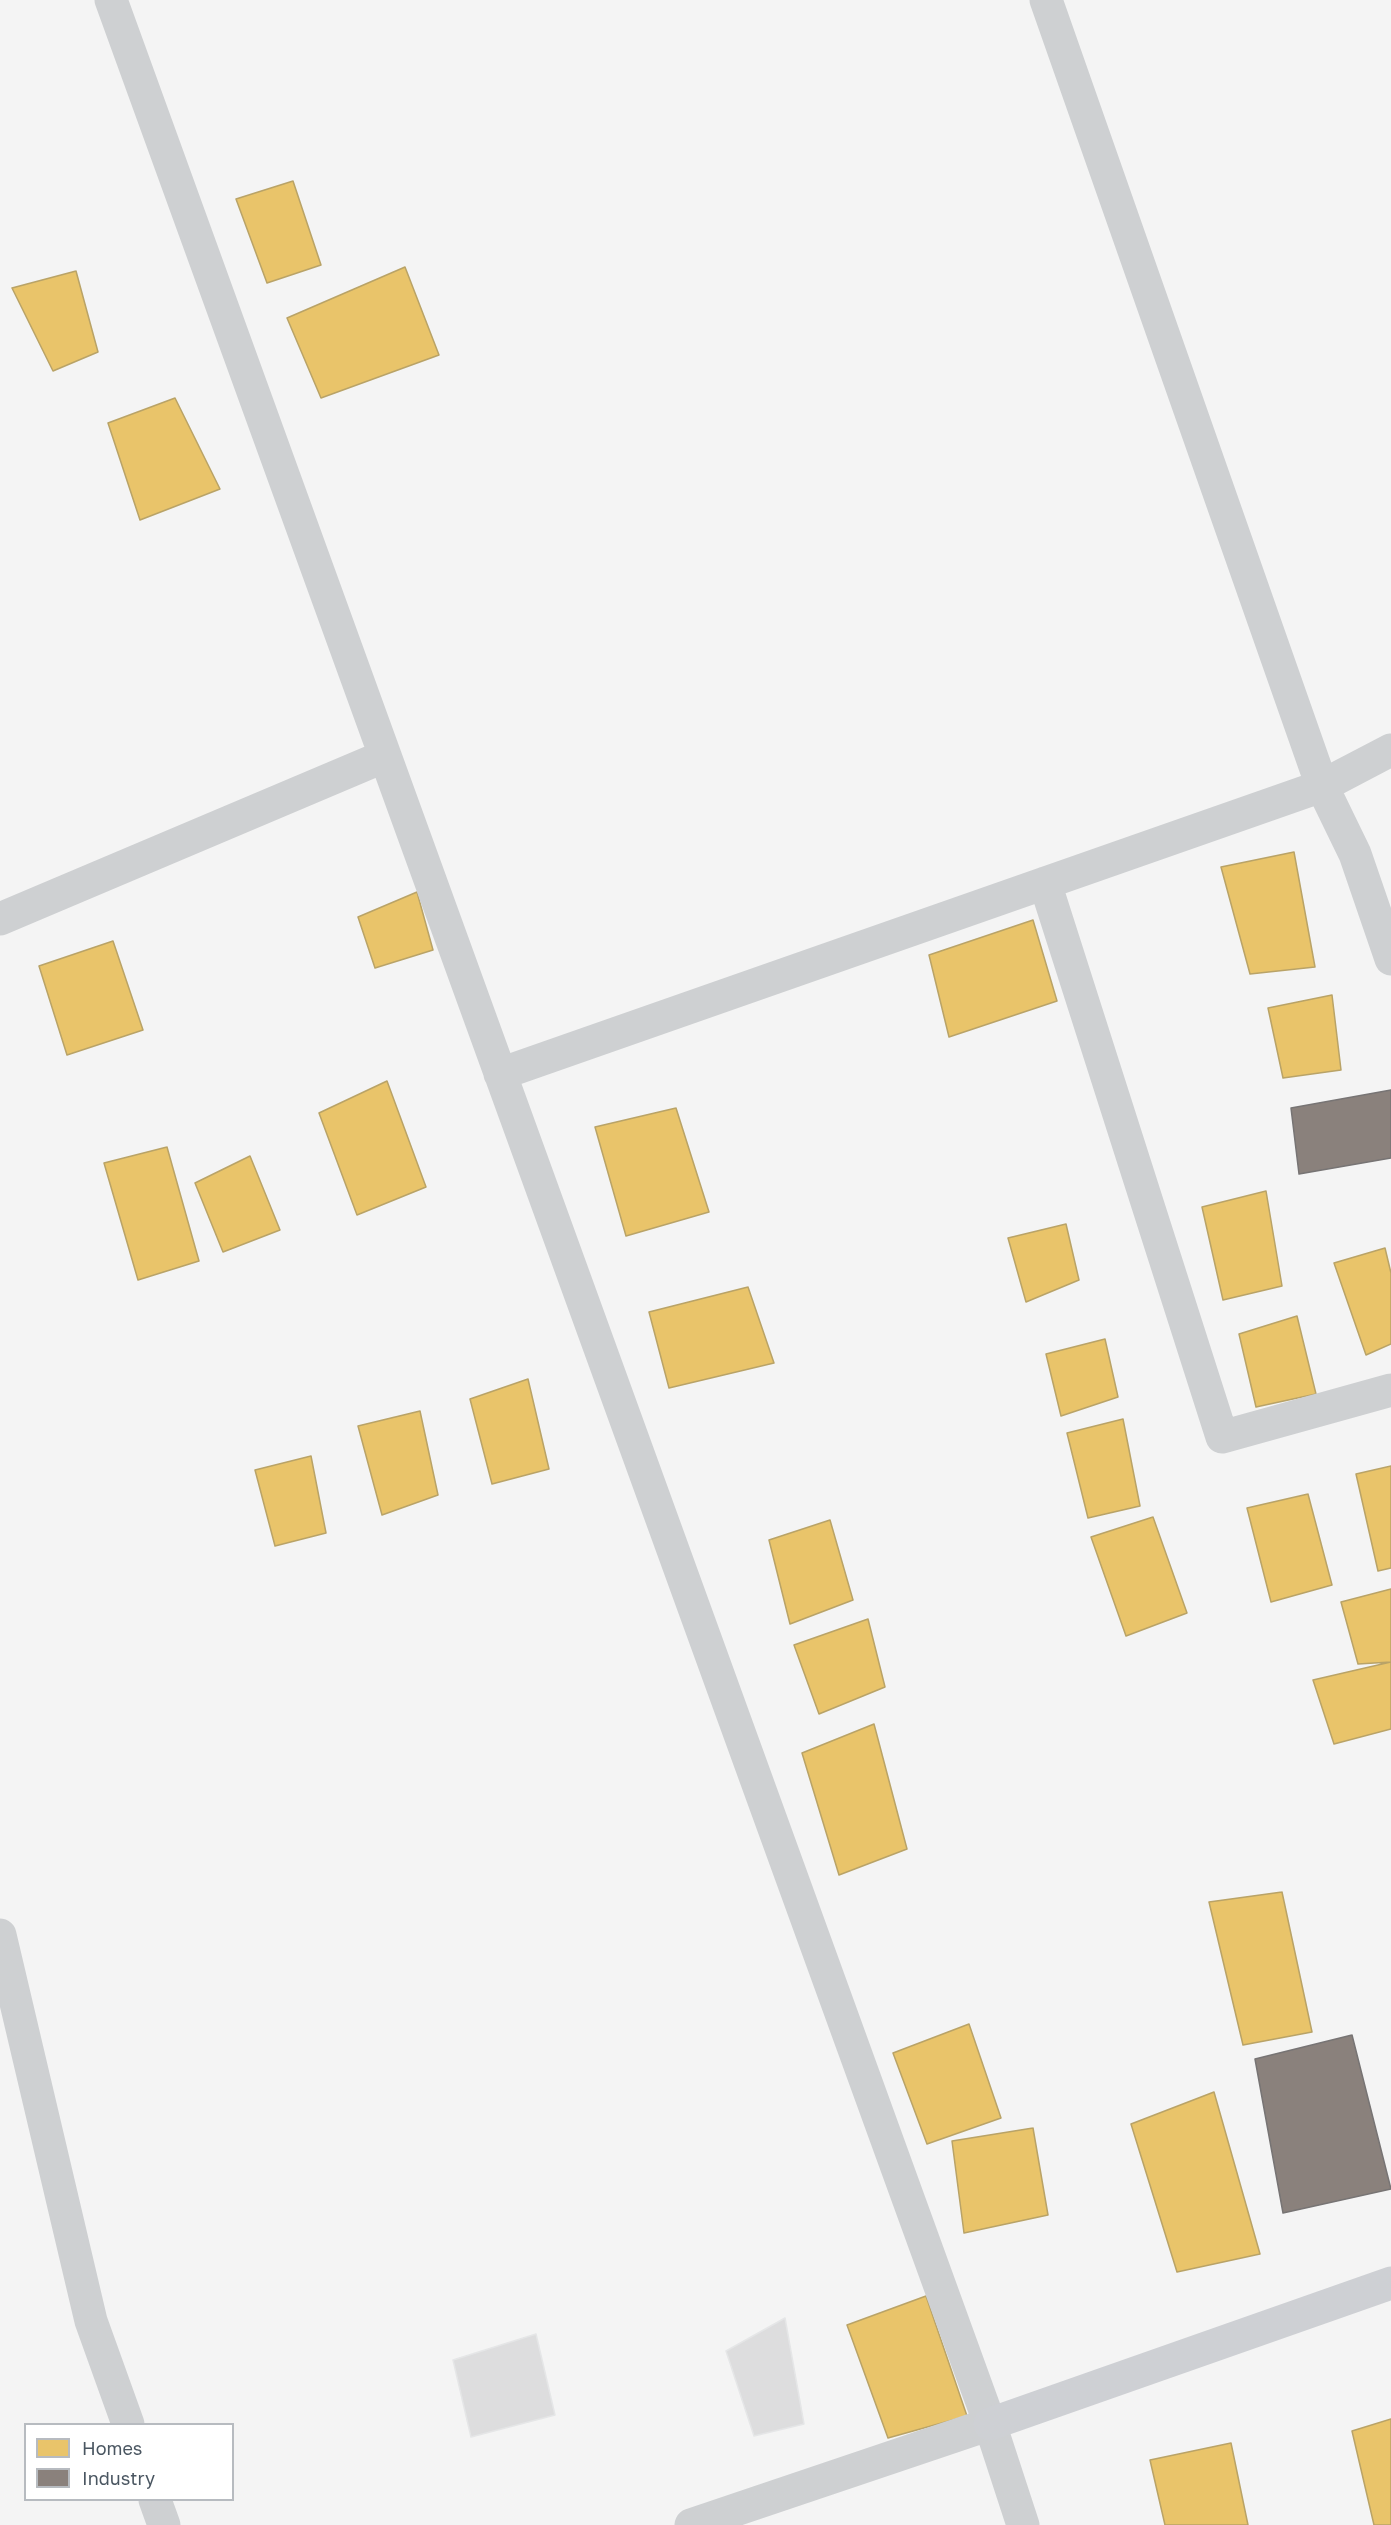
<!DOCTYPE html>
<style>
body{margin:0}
#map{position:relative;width:1391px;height:2525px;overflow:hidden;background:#f4f4f4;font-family:"Golos Text",sans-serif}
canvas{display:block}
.legend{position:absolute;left:24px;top:2423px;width:210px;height:78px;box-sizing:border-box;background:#fff;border:2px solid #b7bbc0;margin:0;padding:8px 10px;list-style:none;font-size:18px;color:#4a5661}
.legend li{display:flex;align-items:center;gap:12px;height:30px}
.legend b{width:30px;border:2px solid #b7bbc0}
</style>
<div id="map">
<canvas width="1391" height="2525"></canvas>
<ul class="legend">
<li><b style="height:16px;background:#e9c46a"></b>Homes</li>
<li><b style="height:16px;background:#8a817c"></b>Industry</li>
</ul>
</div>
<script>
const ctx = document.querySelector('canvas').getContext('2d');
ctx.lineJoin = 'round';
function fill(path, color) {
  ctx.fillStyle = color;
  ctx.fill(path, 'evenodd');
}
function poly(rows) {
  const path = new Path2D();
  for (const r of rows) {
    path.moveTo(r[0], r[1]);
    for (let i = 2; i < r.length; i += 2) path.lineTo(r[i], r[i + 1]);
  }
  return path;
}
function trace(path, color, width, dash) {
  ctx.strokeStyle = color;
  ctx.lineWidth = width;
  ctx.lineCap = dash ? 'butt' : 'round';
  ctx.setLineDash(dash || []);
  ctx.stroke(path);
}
const homes = poly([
 [293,181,321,265,267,283,236,199,293,181],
 [405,267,439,355,321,398,287,318,405,267],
 [76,271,98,352,53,371,12,288,76,271],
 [175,398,220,489,140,520,108,423,175,398],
 [1294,852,1315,967,1250,974,1221,867,1294,852],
 [417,892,433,950,375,968,358,917,417,892],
 [1033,920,1057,1001,949,1037,929,955,1033,920],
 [113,941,143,1030,67,1055,39,966,113,941],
 [1332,995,1341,1070,1283,1078,1268,1008,1332,995],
 [387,1081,426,1187,357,1215,319,1113,387,1081],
 [676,1108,709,1212,626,1236,595,1127,676,1108],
 [167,1147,199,1261,138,1280,104,1163,167,1147],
 [250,1156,280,1230,223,1252,195,1183,250,1156],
 [1266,1191,1282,1286,1223,1300,1202,1207,1266,1191],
 [1066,1224,1079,1280,1026,1302,1008,1238,1066,1224],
 [1385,1248,1391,1273,1391,1344,1366,1355,1334,1263,1385,1248],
 [748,1287,774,1363,669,1388,649,1312,748,1287],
 [1297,1316,1316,1394,1256,1407,1239,1334,1297,1316],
 [1105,1339,1118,1397,1061,1416,1046,1354,1105,1339],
 [528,1379,549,1469,492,1484,470,1399,528,1379],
 [420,1411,438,1495,382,1515,358,1426,420,1411],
 [1123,1419,1140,1506,1088,1518,1067,1433,1123,1419],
 [311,1456,326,1533,275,1546,255,1470,311,1456],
 [1391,1466,1391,1568,1378,1571,1356,1474,1391,1466],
 [1308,1494,1332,1585,1271,1602,1247,1508,1308,1494],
 [1153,1517,1187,1613,1126,1636,1091,1537,1153,1517],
 [830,1520,853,1600,790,1624,769,1540,830,1520],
 [1391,1589,1391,1662,1358,1664,1341,1602,1391,1589],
 [868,1619,885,1687,819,1714,794,1645,868,1619],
 [1391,1662,1391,1729,1334,1744,1313,1680,1391,1662],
 [874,1724,907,1849,839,1875,802,1753,874,1724],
 [1282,1892,1312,2032,1243,2045,1209,1902,1282,1892],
 [969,2024,1001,2118,927,2144,893,2053,969,2024],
 [1214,2092,1260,2254,1177,2272,1131,2124,1214,2092],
 [1033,2128,1048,2215,964,2233,952,2141,1033,2128],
 [926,2296,967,2416,888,2438,847,2325,926,2296],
 [1391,2419,1391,2525,1374,2525,1352,2431,1391,2419],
 [1231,2443,1248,2525,1165,2525,1150,2460,1231,2443]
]);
fill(homes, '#e9c46a');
trace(homes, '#b9a367', 1.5);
const industry = poly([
 [1391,1090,1391,1158,1299,1174,1291,1108,1391,1090],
 [1352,2035,1391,2189,1283,2213,1255,2059,1352,2035]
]);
fill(industry, '#8a817c');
trace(industry, '#777474', 1.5);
const building = poly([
 [785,2318,804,2424,754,2436,726,2351,785,2318],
 [536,2334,555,2415,471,2437,453,2360,536,2334]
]);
fill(building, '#ddddde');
trace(building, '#e5e6e7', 1.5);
trace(poly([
 [111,0,990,2424,1023,2525],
 [1046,0,1322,786,1355,854,1391,959],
 [1045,883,1222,1437,1391,1390],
 [0,919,385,756],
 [500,1074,1322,786,1391,750],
 [0,1935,91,2321,128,2424],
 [155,2500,164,2525],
 [691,2525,990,2424]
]), '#ced0d2', 33);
trace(poly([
 [990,2424,1391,2283]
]), '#ced0d4', 33);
</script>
